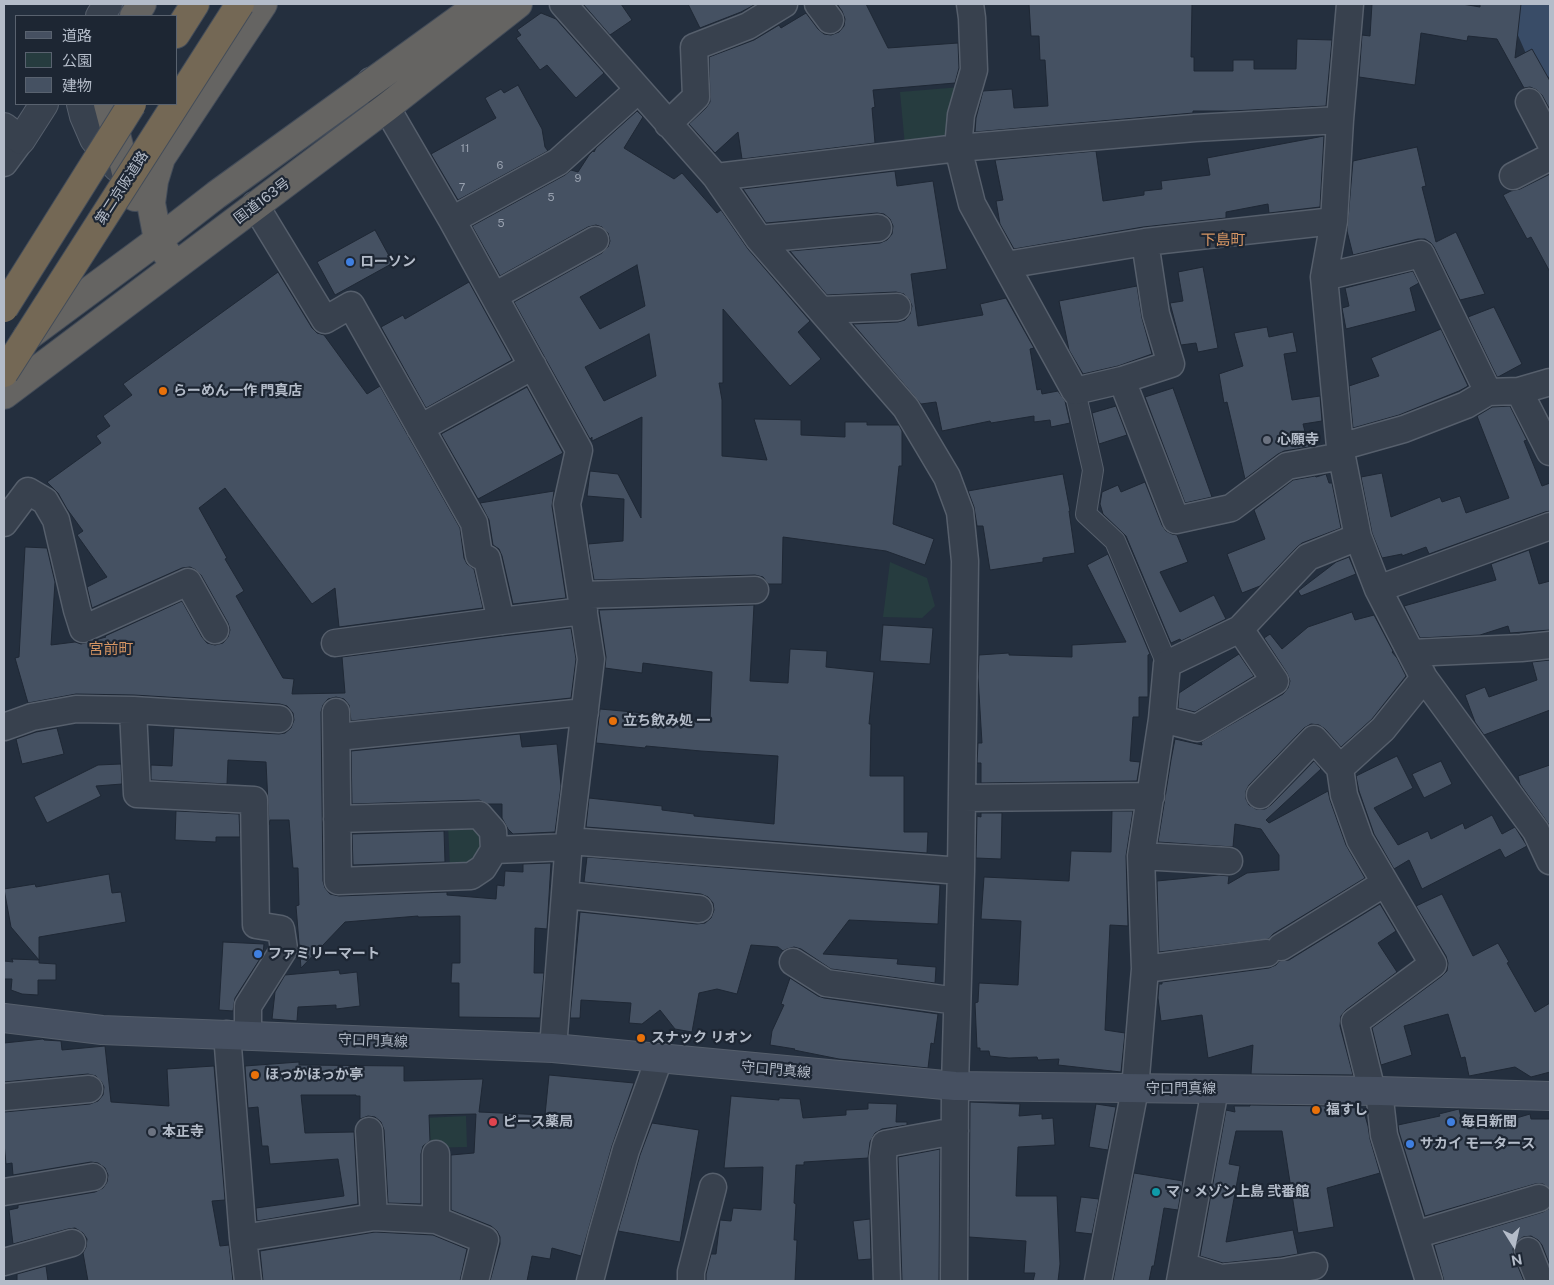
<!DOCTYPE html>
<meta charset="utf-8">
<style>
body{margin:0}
#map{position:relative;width:1554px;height:1285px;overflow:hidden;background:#242f3e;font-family:"Public Sans","Noto Sans JP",sans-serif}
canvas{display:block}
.frame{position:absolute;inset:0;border:5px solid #b4bcc9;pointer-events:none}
.legend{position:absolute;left:15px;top:15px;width:162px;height:90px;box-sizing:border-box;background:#1d2633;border:1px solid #59626f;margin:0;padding:6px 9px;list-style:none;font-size:15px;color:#b4bcc9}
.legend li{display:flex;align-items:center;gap:10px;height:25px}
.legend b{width:25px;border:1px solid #59626f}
.north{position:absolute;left:1489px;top:1220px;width:50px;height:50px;-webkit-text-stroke:4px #1d2633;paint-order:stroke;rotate:170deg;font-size:14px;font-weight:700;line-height:20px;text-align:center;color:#b4bcc9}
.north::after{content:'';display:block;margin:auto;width:18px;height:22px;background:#b4bcc9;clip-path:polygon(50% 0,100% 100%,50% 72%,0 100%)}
</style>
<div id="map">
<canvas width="1554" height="1285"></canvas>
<div class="frame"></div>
<ul class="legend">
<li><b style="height:6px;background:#465061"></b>道路</li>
<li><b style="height:14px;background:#263c3f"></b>公園</li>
<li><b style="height:14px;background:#455162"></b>建物</li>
</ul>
<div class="north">N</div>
</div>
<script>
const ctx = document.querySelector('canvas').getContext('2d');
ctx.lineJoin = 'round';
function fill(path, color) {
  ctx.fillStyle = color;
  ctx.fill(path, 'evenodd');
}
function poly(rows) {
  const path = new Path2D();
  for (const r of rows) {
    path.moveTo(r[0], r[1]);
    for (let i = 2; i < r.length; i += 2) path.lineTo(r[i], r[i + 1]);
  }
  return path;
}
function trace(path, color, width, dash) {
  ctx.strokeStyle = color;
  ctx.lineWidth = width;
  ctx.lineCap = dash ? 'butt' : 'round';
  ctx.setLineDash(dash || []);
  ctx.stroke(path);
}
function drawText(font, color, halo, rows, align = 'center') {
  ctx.font = font + ' "Public Sans","Noto Sans JP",sans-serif';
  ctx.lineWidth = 4.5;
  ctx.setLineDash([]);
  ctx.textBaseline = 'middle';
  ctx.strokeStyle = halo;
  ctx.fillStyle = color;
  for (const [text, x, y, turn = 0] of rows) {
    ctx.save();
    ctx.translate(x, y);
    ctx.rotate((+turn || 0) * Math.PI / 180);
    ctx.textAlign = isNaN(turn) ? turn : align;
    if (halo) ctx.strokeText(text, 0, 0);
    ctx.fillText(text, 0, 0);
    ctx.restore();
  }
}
fill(poly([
 [961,87,943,142,905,146,900,92],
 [890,562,927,578,935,606,922,618,883,617],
 [448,824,468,824,479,832,484,848,476,862,450,868],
 [466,1116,467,1147,424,1148,423,1118]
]), '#263c3f');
trace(poly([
 [1534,4,1536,24,1550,56]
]), '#394c67', 42);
const building = poly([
 [583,4,621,4,632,20,610,35,583,4],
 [688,4,756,4,741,12,700,28,688,4],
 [837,4,866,4,888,48,958,43,959,68,955,83,873,90,875,107,872,108,875,143,742,159,738,132,715,153,689,124,706,108,710,102,709,57,754,40,779,25,781,28,806,13,818,29,824,34,831,35,839,32,844,26,845,19,842,11,837,4],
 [1029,4,1192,4,1191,57,1194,57,1194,71,1233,71,1233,60,1254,60,1254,69,1296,69,1297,39,1332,40,1326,106,1232,111,1193,111,1193,113,975,132,976,118,983,91,1012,89,1014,108,1048,106,1045,60,1040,60,1039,36,1031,36,1029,4],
 [1372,4,1462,4,1480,7,1480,4,1521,4,1515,58,1532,49,1550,81,1550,110,1542,95,1537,90,1530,87,1524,88,1497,39,1468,36,1467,41,1421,33,1415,85,1359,77,1362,35,1370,36,1372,4],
 [541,13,556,19,604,73,576,98,547,65,540,70,516,38,521,35,517,30,541,13],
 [518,85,542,129,545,147,548,151,458,200,431,154,496,118,485,98,501,89,504,93,518,85],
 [637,111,643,117,624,148,674,179,682,173,717,213,721,210,748,249,810,321,798,332,821,359,790,386,723,309,723,383,719,383,722,400,722,456,767,460,754,419,801,420,801,435,845,437,845,422,867,422,867,425,899,425,902,431,902,466,899,466,893,524,934,539,925,565,886,551,783,537,782,584,768,584,763,577,755,575,594,580,588,544,623,541,624,499,587,496,590,471,618,474,641,518,642,417,592,441,592,437,590,439,514,302,602,253,608,247,610,241,608,233,602,227,596,225,588,227,500,276,472,226,565,175,571,170,578,172,589,155,593,151,594,152,596,148,637,111],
 [637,265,645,306,600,329,580,297,637,265],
 [649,334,656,376,604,401,585,367,649,334],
 [1324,136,1320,207,1269,213,1268,204,1226,212,1226,218,1143,227,1014,249,1000,224,996,201,1003,200,995,160,1096,151,1103,201,1144,195,1144,191,1162,189,1161,181,1210,175,1207,158,1324,136],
 [1417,147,1426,186,1422,187,1436,242,1456,232,1485,294,1460,300,1434,247,1431,243,1425,239,1418,239,1353,255,1347,231,1353,161,1417,147],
 [895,171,897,186,933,181,947,269,911,274,918,326,983,315,980,304,1006,298,1034,348,1030,349,1037,390,1041,389,1042,394,1058,391,1065,401,1070,423,1051,427,1050,420,1034,422,1034,416,991,423,990,421,942,431,936,402,921,404,853,324,898,322,905,320,910,314,912,306,909,299,904,294,896,292,827,295,790,251,880,243,887,240,892,234,893,226,890,219,884,214,877,213,766,223,743,189,895,171],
 [1550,174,1550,272,1531,237,1527,239,1503,195,1511,191,1520,189,1550,174],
 [375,230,393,263,335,295,317,262,375,230],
 [1203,267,1218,348,1198,352,1196,343,1181,345,1170,303,1183,301,1178,272,1203,267],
 [1413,271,1419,283,1410,288,1416,311,1346,329,1342,308,1349,306,1345,288,1413,271],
 [278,272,312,328,317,333,324,335,367,394,380,386,460,528,464,558,467,564,474,569,483,608,339,627,335,588,312,604,225,488,199,508,227,558,225,559,244,591,236,596,283,678,294,679,292,694,345,693,342,657,503,636,571,628,576,659,571,698,351,721,349,705,344,699,336,697,328,699,323,705,321,712,323,881,325,888,330,894,339,896,447,892,447,895,496,899,497,885,504,886,505,871,523,872,523,864,551,863,547,929,535,928,534,973,544,973,540,1018,459,1017,459,983,451,983,452,963,460,963,460,916,418,917,418,916,345,922,301,968,296,906,299,905,298,868,293,868,289,820,270,820,269,825,266,762,228,760,227,784,151,780,151,765,172,766,174,728,279,734,285,733,291,728,294,720,293,713,287,706,280,704,134,695,76,694,28,703,15,658,19,657,25,547,47,548,55,582,51,645,75,642,81,644,106,637,105,636,182,601,202,637,207,643,215,645,223,643,228,637,230,630,228,623,201,575,196,570,190,567,182,568,92,608,87,587,107,577,77,535,83,531,67,509,58,493,47,482,101,443,96,436,110,426,103,416,132,395,123,384,278,272],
 [469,282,512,360,426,408,381,327,403,315,405,319,469,282],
 [1137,286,1142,318,1152,354,1118,366,1083,374,1069,350,1059,301,1137,286],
 [1494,307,1522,364,1498,377,1497,377,1468,317,1494,307],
 [1267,327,1269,337,1293,332,1297,352,1284,354,1292,400,1320,396,1322,421,1303,424,1309,447,1284,451,1278,454,1245,479,1227,402,1224,403,1219,374,1243,366,1234,333,1267,327],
 [1441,329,1468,386,1459,391,1399,415,1353,428,1349,386,1379,376,1371,358,1441,329],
 [527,387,563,453,478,499,441,434,527,387],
 [1173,388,1212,497,1185,503,1145,397,1173,388],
 [1116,406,1127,435,1099,444,1092,413,1116,406],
 [1510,406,1527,440,1524,441,1542,486,1550,483,1550,511,1545,512,1429,554,1426,547,1402,556,1402,554,1382,558,1372,533,1361,477,1382,473,1391,517,1440,497,1442,502,1460,496,1466,513,1509,498,1477,416,1492,407,1510,406],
 [1063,474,1070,511,1069,511,1075,553,1043,558,1043,562,990,570,983,526,977,526,974,507,968,491,1063,474],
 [1326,474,1329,483,1332,483,1341,528,1302,543,1297,547,1260,586,1242,593,1227,554,1265,539,1254,510,1293,480,1315,476,1316,477,1326,474],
 [1145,482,1162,525,1166,531,1172,534,1177,535,1188,562,1160,572,1180,612,1214,595,1226,619,1181,641,1180,639,1171,643,1126,536,1103,514,1100,504,1102,492,1118,485,1121,492,1145,482],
 [554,491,552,506,566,598,513,604,502,556,499,549,493,545,489,520,480,503,554,491],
 [1529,550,1539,584,1550,581,1550,630,1510,633,1508,626,1480,635,1420,638,1404,606,1496,580,1491,564,1529,550],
 [1108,554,1150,654,1148,655,1148,697,1139,697,1139,717,1133,717,1130,761,1140,762,1137,781,981,783,981,763,977,763,978,743,982,743,978,677,979,655,1009,653,1009,655,1072,657,1072,645,1126,642,1087,565,1108,554],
 [1349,557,1356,574,1301,596,1298,591,1336,562,1349,557],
 [754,605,750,681,788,683,790,649,827,651,826,667,874,672,869,724,871,724,870,776,904,776,904,832,928,832,927,853,586,827,589,798,662,806,662,810,694,814,694,816,774,824,778,756,701,751,646,746,645,748,596,743,600,709,644,713,644,716,710,722,712,672,643,663,642,673,605,668,606,657,599,610,754,605],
 [1352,612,1355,620,1374,615,1393,651,1392,652,1397,658,1406,676,1372,719,1341,747,1325,729,1319,725,1311,724,1304,728,1249,785,1246,791,1246,799,1249,805,1256,809,1265,809,1271,805,1314,761,1321,769,1266,820,1269,823,1328,791,1330,800,1346,845,1365,878,1273,934,1269,939,1159,952,1157,881,1219,875,1229,876,1228,884,1247,873,1279,870,1279,855,1261,829,1235,824,1233,847,1158,842,1171,760,1175,739,1202,745,1201,742,1283,694,1288,688,1290,681,1287,673,1264,638,1270,634,1282,649,1308,627,1352,612],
 [883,625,933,628,930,664,880,661,883,625],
 [1239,654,1254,676,1195,712,1178,708,1179,693,1239,654],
 [1550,660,1550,710,1484,735,1475,722,1465,695,1485,687,1489,697,1537,680,1532,662,1550,660],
 [57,728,64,754,22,764,16,739,36,732,57,728],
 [520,734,522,747,557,744,561,786,555,832,513,834,508,829,502,818,502,804,488,804,479,800,352,804,351,751,520,734],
 [1397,756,1413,788,1374,808,1398,845,1428,831,1431,839,1463,823,1465,829,1492,815,1502,834,1515,827,1527,846,1505,858,1500,849,1422,889,1409,860,1394,869,1374,834,1359,791,1356,776,1397,756],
 [1441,761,1452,784,1424,798,1412,774,1441,761],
 [121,764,122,784,96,786,101,796,47,823,34,797,98,765,121,764],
 [1550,765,1550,826,1520,784,1518,776,1550,765],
 [176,811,239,814,240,837,216,837,216,842,175,840,176,811],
 [1112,811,1133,811,1126,856,1128,926,1110,925,1105,1030,1125,1033,1121,1072,1058,1065,1059,1059,1038,1060,1037,1057,1009,1058,990,1056,989,1051,980,1051,980,1048,977,1048,975,1003,978,1002,979,983,1018,985,1021,921,981,919,984,877,1069,881,1071,851,1111,852,1112,811],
 [981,813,1002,813,1001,859,976,858,977,816,981,817,981,813],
 [444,831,445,862,353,865,352,834,444,831],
 [587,857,940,885,938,924,849,920,823,954,898,959,897,964,936,967,935,983,831,969,801,949,794,947,787,949,783,951,778,947,751,945,737,994,717,989,699,993,692,1032,675,1029,660,1010,642,1024,629,1023,631,1003,581,1000,580,1018,570,1018,580,912,697,924,705,923,711,918,714,910,713,903,708,897,701,894,584,882,587,857],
 [109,874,112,893,121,892,126,922,39,937,39,960,11,927,4,889,35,884,36,887,109,874],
 [1442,894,1473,956,1498,943,1509,962,1507,963,1535,1012,1550,1003,1550,1072,1531,1077,1515,1067,1469,1076,1465,1057,1461,1058,1448,1014,1404,1026,1412,1055,1381,1065,1372,1028,1442,976,1447,971,1448,963,1446,956,1416,906,1442,894],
 [1380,904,1396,931,1378,943,1397,972,1346,1010,1341,1016,1340,1026,1353,1075,1251,1074,1253,1045,1208,1058,1202,1015,1161,1021,1158,998,1159,984,1162,984,1162,982,1269,968,1276,965,1279,961,1289,960,1380,904],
 [223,942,264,944,263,954,235,998,233,1011,219,1010,223,942],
 [12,959,39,960,39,963,56,964,56,980,38,980,38,995,22,994,11,990,12,979,4,979,4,961,13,962,12,959],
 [339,970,340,974,357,972,360,1006,336,1009,336,1005,298,1007,297,1021,272,1019,275,992,285,975,339,970],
 [790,978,818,996,824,998,938,1014,934,1044,931,1043,928,1068,839,1059,794,1050,795,1049,770,1045,772,1031,784,1005,781,1004,790,978],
 [43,1039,44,1040,61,1041,62,1050,105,1046,111,1102,169,1106,167,1069,214,1066,225,1200,212,1201,220,1246,229,1245,233,1281,88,1281,83,1253,86,1247,87,1239,83,1233,75,1228,68,1229,13,1244,9,1210,18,1208,18,1205,95,1192,103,1188,107,1182,108,1175,105,1168,98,1163,91,1162,13,1175,12,1163,6,1164,4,1143,4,1112,90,1104,98,1101,103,1095,104,1087,101,1081,96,1076,88,1074,4,1082,4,1043,43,1039],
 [299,1062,299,1065,404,1066,404,1081,483,1079,479,1112,545,1115,549,1075,634,1083,612,1146,581,1256,552,1248,550,1259,532,1256,527,1281,490,1281,500,1244,500,1237,497,1231,491,1226,451,1210,451,1155,474,1153,476,1114,429,1115,430,1141,423,1146,421,1154,421,1204,388,1203,384,1130,381,1122,375,1117,368,1116,360,1119,360,1096,356,1096,356,1095,301,1095,305,1133,354,1132,358,1204,257,1221,256,1208,344,1196,338,1159,270,1164,268,1146,262,1146,258,1107,248,1108,245,1066,299,1062],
 [731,1096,779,1100,779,1098,800,1099,803,1118,846,1115,846,1110,868,1109,868,1103,897,1104,896,1122,907,1122,907,1125,882,1129,875,1133,870,1142,868,1158,804,1162,804,1165,796,1165,794,1203,796,1204,794,1240,797,1240,795,1281,706,1281,706,1274,711,1254,716,1254,720,1220,731,1221,733,1208,761,1210,763,1167,724,1168,731,1096],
 [970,1102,1020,1104,1019,1116,1042,1114,1042,1119,1053,1118,1055,1145,1018,1147,1016,1196,1057,1196,1060,1264,1058,1281,1033,1281,1035,1273,1024,1273,1026,1241,969,1237,970,1102],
 [1096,1104,1116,1107,1108,1150,1089,1147,1096,1104],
 [1250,1105,1336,1106,1335,1107,1363,1108,1368,1126,1370,1139,1380,1173,1327,1188,1334,1227,1298,1233,1282,1131,1236,1131,1229,1164,1240,1166,1226,1242,1293,1230,1298,1254,1281,1257,1223,1263,1200,1256,1226,1110,1235,1112,1234,1106,1250,1106,1250,1105],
 [1459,1109,1462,1122,1495,1116,1496,1124,1530,1114,1531,1119,1550,1119,1550,1189,1543,1184,1535,1184,1425,1216,1399,1132,1398,1125,1440,1116,1439,1114,1459,1109],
 [652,1123,699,1130,680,1242,618,1231,640,1155,652,1123],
 [940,1149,939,1281,902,1281,898,1157,940,1149],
 [1134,1173,1183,1181,1178,1210,1164,1208,1154,1266,1152,1266,1149,1281,1113,1281,1134,1173],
 [1081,1197,1099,1199,1092,1234,1075,1232,1081,1197],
 [1550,1208,1550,1266,1542,1245,1538,1240,1531,1236,1523,1237,1516,1242,1513,1249,1514,1257,1524,1281,1444,1281,1434,1245,1543,1212,1550,1208],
 [870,1219,871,1259,858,1260,853,1221,870,1219],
 [375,1232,433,1235,467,1249,460,1281,263,1281,260,1251,375,1232],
 [46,1266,48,1281,17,1281,17,1274,46,1266]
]);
fill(building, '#455162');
trace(building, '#1f2835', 1);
const pedestrian = poly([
 [1075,391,1093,470,1086,514,1115,541,1167,664]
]);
const minor = poly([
 [563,4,716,177,759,239,906,408,947,477,960,512,965,561,961,871,955,1086,954,1281],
 [818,4,830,20],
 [970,4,972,18,974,70,961,115,958,148,972,204,1075,391,1122,380,1171,364,1156,314,1145,242],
 [1350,4,1340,120,1334,221,1324,277,1340,447,1358,537,1378,589,1424,678,1536,831,1550,861],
 [371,81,452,220,579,450,567,504,591,659,569,841,553,1048],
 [1529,102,1550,142],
 [668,124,696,97,694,47,748,26,784,4],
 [4,163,21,140],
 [1513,176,1550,157],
 [716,177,958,148,1195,128,1340,120],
 [255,205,325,320,351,305,474,523,479,555,487,559,501,621],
 [452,220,558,162,638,90],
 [759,239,878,228],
 [1006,265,1145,242,1334,221],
 [1324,277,1421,254,1488,392,1519,391,1550,382],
 [494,296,595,240],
 [821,310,897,307],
 [1122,380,1176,520,1231,508,1287,466,1342,456],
 [1519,391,1550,452],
 [420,428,533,366],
 [1340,447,1404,429,1466,405,1488,392],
 [4,523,28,491,45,501,56,520,77,610,83,629,188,582,215,630],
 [1378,589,1550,526],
 [581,595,755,590],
 [335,643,501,621,584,611],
 [1411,653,1521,648,1550,645],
 [133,710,137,794,254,800,256,925,281,929,284,949,248,1006,248,1036],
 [336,712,338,881,471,876,483,868,494,850,569,847],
 [1162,719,1197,728,1275,681,1240,629],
 [4,727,32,717,76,709,133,710,279,719],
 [347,736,585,712],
 [1340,768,1344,795,1360,840,1433,964,1355,1022,1372,1091],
 [1260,795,1314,739,1340,768,1383,729,1424,678],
 [962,798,1151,796],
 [337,819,479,815,493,831,494,850],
 [569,841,961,871],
 [1141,856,1229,861],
 [565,895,699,909],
 [1281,947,1385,883],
 [793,962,826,983,957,1001],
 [1145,969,1267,953],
 [227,1034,243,1238,248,1281],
 [1379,1091,1384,1135,1429,1281],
 [4,1097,89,1089],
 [369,1131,374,1217],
 [436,1154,436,1220],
 [4,1192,93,1177],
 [1415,1235,1539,1198],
 [243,1238,374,1217,436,1220,485,1240,475,1281],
 [1528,1251,1540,1281],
 [4,1262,72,1243],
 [1183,1266,1221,1278,1283,1272,1314,1266],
 [590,1281,602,1234,626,1150,659,1059],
 [691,1281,691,1272,713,1187],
 [887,1281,883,1157,885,1144,955,1131],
 [1098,1281,1135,1089,1145,969,1141,856,1162,719,1167,664,1240,629,1308,557,1358,537],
 [1180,1281,1215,1089]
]);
const tertiary = poly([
 [100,16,108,4],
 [81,104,84,116,94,139,117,167],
 [4,127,21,140,44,104]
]);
const secondary = poly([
 [4,1018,102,1030,553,1048,955,1086,1379,1091,1550,1096]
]);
const trunk = poly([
 [134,16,142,4],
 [108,104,128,180,135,197],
 [167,254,158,240,151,203,154,181,161,158,263,4],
 [27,337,158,240,216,195,480,4],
 [4,395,387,107,518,4]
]);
const motorway = poly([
 [176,34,195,4]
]);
trace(pedestrian, '#565f6c', 22);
trace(minor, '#565f6c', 29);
trace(tertiary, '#565f6c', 30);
trace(secondary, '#565f6c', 30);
trace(trunk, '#434c59', 30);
trace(motorway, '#434c59', 30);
trace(pedestrian, '#38414e', 20);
trace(minor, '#38414e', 26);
trace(tertiary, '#38414e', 28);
trace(secondary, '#465061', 28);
trace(trunk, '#656462', 28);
trace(motorway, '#746855', 28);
const motorwayBridge = poly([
 [4,308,132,104],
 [4,373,240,4]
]);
trace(motorwayBridge, '#434c59', 30, []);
trace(motorwayBridge, '#746855', 28);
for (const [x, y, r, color] of [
 [350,262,5,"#3f7fe0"],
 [163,391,5,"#e8710a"],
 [1267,440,5,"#6b7280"],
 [613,721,5,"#e8710a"],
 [258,954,5,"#3f7fe0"],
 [641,1038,5,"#e8710a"],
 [255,1075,5,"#e8710a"],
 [1316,1110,5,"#e8710a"],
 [493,1122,5,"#e0444e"],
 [1451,1122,5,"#3f7fe0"],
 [152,1132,5,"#6b7280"],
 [1410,1144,5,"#3f7fe0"],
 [1156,1192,5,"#0f9aa8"]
]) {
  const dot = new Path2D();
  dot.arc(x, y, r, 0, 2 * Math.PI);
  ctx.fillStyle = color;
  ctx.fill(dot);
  trace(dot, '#1d2633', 2);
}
drawText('11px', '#98a1af', null, [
 ["11",465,149],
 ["6",500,166],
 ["9",578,179],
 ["7",462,188],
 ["5",551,198],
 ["5",501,224]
]);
drawText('14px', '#b4bcc9', '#1d2633', [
 ["第二京阪道路",122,188,-57],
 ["国道163号",262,201,-37],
 ["守口門真線",373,1041,2],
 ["守口門真線",776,1070,5],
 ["守口門真線",1181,1089]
]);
drawText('bold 14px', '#b4bcc9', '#1d2633', [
 ["ローソン",360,262],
 ["らーめん一作 門真店",173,391],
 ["心願寺",1277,440],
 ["立ち飲み処 一",623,721],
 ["ファミリーマート",268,954],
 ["スナック リオン",651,1038],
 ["ほっかほっか亭",265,1075],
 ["福すし",1326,1110],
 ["ピース薬局",503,1122],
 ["毎日新聞",1461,1122],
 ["本正寺",162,1132],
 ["サカイ モータース",1420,1144],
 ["マ・メゾン上島 弐番館",1166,1192]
], 'left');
drawText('15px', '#d59563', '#1d2633', [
 ["下島町",1223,240],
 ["宮前町",111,649]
]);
</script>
